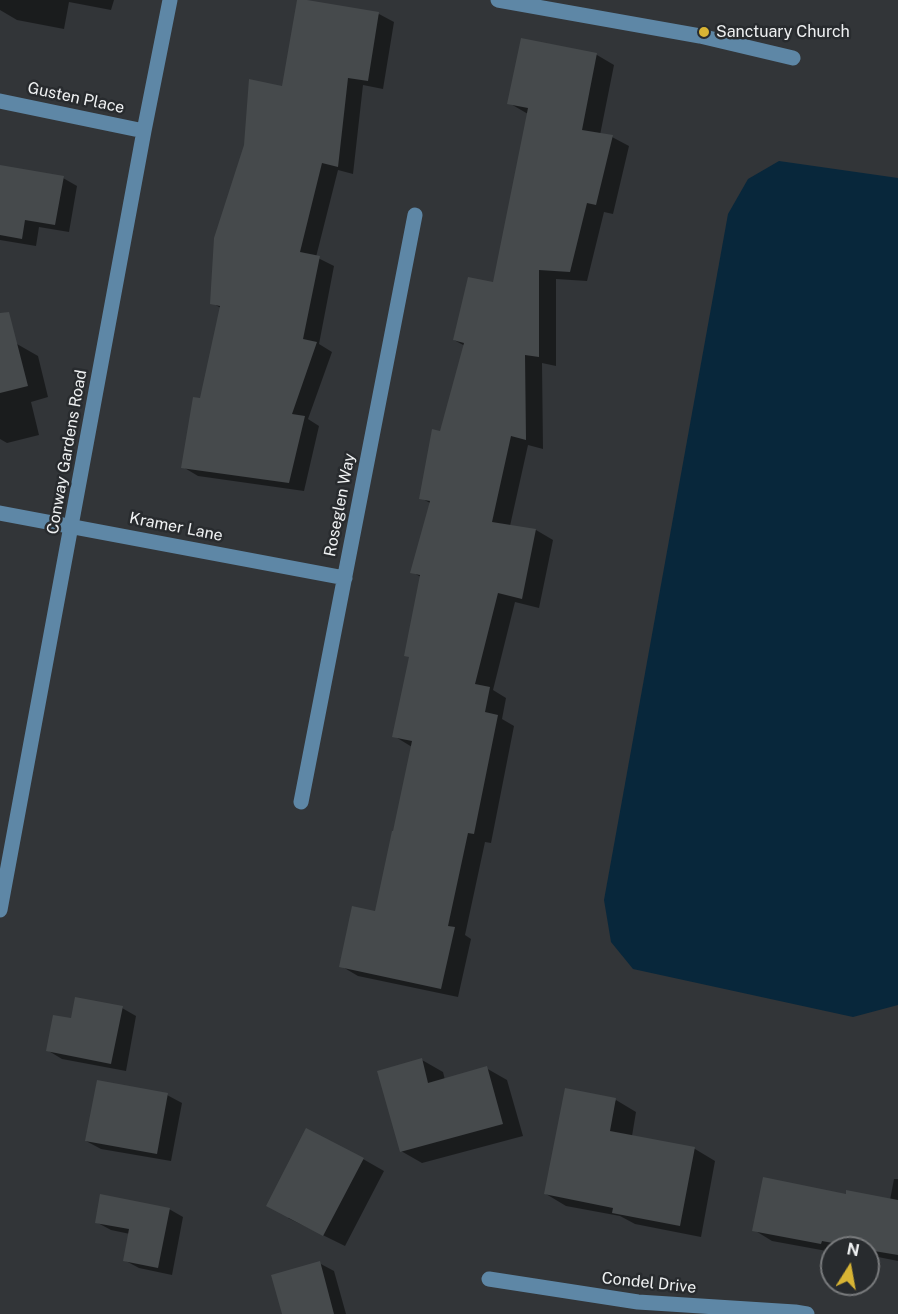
<!DOCTYPE html>
<style>
body{margin:0}
#map{position:relative;width:898px;height:1314px;overflow:hidden;background:#323538;font-family:"Public Sans",sans-serif}
canvas{display:block}
.north{position:absolute;left:820px;top:1236px;width:60px;height:60px;box-sizing:border-box;background:#282b2e;border:2px solid #787a7c;border-radius:50%;rotate:11deg;font-size:16px;font-weight:700;line-height:24px;text-align:center;color:#eff1f2}
.north::after{content:'';display:block;margin:auto;width:21px;height:27px;background:#d8b434;clip-path:polygon(50% 0,100% 100%,50% 72%,0 100%)}
</style>
<div id="map">
<canvas width="898" height="1314"></canvas>
<div class="north">N</div>
</div>
<script>
const ctx = document.querySelector('canvas').getContext('2d');
ctx.lineJoin = 'round';
function fill(path, color) {
  ctx.fillStyle = color;
  ctx.fill(path, 'evenodd');
}
function poly(rows) {
  const path = new Path2D();
  for (const r of rows) {
    path.moveTo(r[0], r[1]);
    for (let i = 2; i < r.length; i += 2) path.lineTo(r[i], r[i + 1]);
  }
  return path;
}
function trace(path, color, width, dash) {
  ctx.strokeStyle = color;
  ctx.lineWidth = width;
  ctx.lineCap = dash ? 'butt' : 'round';
  ctx.setLineDash(dash || []);
  ctx.stroke(path);
}
function drawText(font, color, halo, rows, align = 'center') {
  ctx.font = font + ' "Public Sans",sans-serif';
  ctx.lineWidth = 5;
  ctx.setLineDash([]);
  ctx.textBaseline = 'middle';
  ctx.strokeStyle = halo;
  ctx.fillStyle = color;
  for (const [text, x, y, turn = 0] of rows) {
    ctx.save();
    ctx.translate(x, y);
    ctx.rotate((+turn || 0) * Math.PI / 180);
    ctx.textAlign = isNaN(turn) ? turn : align;
    if (halo) ctx.strokeText(text, 0, 0);
    ctx.fillText(text, 0, 0);
    ctx.restore();
  }
}
fill(poly([
 [779,161,898,178,898,1005,853,1017,633,969,611,942,604,900,728,214,748,179]
]), '#08273b');
fill(poly([
 [0,0,114,0,111,10,69,2,64,29,17,20,0,10],
 [379,14,394,22,383,89,363,85,353,174,338,170,316,257,334,266,319,344,332,352,308,419,319,426,304,491,198,476,183,467,201,400,221,308,212,303,283,88],
 [522,40,597,55,614,65,600,135,612,137,629,146,613,214,604,212,587,281,556,279,556,366,542,363,543,449,528,445,510,526,536,530,553,540,539,608,515,602,493,690,506,698,502,719,514,726,491,843,485,842,465,935,471,939,458,997,358,976,341,966,376,912,412,747,394,736,411,657,421,577,412,572,430,503,421,498,441,432,465,346,454,340,494,284,528,114,509,103],
 [0,167,63,178,77,186,69,232,39,227,36,246,0,240],
 [17,344,38,356,48,397,31,402,39,435,7,443,0,439,0,349],
 [122,1008,136,1016,126,1071,62,1059,47,1050,72,1020],
 [422,1060,443,1072,445,1080,486,1068,507,1080,523,1136,422,1163,401,1151],
 [167,1095,182,1103,171,1161,101,1149,86,1141],
 [616,1100,636,1112,632,1136,695,1149,715,1161,701,1237,635,1224,620,1216,566,1206,546,1194],
 [363,1159,384,1171,345,1246,288,1218],
 [894,1179,898,1179,898,1261,868,1255,868,1248,832,1248,832,1252,772,1241,754,1230,847,1195,890,1200],
 [169,1209,183,1217,172,1275,139,1268,124,1260,130,1234,111,1230,96,1222],
 [319,1263,334,1271,346,1314,284,1314]
]), '#0007');
fill(poly([
 [297,0,307,0,379,12,368,81,348,78,338,167,322,163,300,252,320,256,303,339,317,342,292,414,305,416,289,483,181,468,193,397,200,398,220,306,210,304,214,238,244,145,249,79,282,86],
 [521,38,597,53,582,130,613,135,596,205,587,203,570,272,539,270,539,357,525,355,526,440,511,436,492,522,536,529,522,599,498,593,475,684,490,687,485,712,498,715,474,834,468,833,448,926,455,927,441,989,339,967,352,906,375,911,392,831,393,831,412,741,392,737,409,657,404,656,420,575,410,573,430,501,419,499,432,429,440,431,464,343,453,340,468,277,493,282,528,108,507,104],
 [0,165,64,176,55,225,25,220,22,239,0,235],
 [9,312,28,386,0,393,0,313],
 [75,997,123,1006,111,1064,46,1051,53,1015,71,1018],
 [422,1058,428,1083,487,1066,503,1124,400,1152,377,1071],
 [97,1080,168,1093,157,1154,85,1141],
 [565,1088,616,1098,610,1131,695,1147,680,1226,612,1213,613,1208,544,1194],
 [306,1128,364,1158,323,1236,266,1206],
 [763,1177,846,1194,846,1190,898,1200,898,1255,868,1250,868,1248,860,1248,822,1241,821,1244,752,1231],
 [100,1194,170,1208,158,1268,123,1261,129,1229,95,1223],
 [320,1261,334,1314,282,1314,271,1275]
]), '#464a4c');
trace(poly([
 [498,0,700,36,793,58],
 [0,101,144,131],
 [0,513,345,578],
 [301,802,415,215],
 [0,910,144,131,170,0],
 [489,1279,638,1302,795,1312,807,1314]
]), '#5e87a6', 15);
for (const [x, y, r, color] of [
 [704,32,6,"#d8b434"]
]) {
  const dot = new Path2D();
  dot.arc(x, y, r, 0, 2 * Math.PI);
  ctx.fillStyle = color;
  ctx.fill(dot);
  trace(dot, '#282b2e', 2);
}
drawText('16px', '#eff1f2', '#282b2e', [
 ["Sanctuary Church",716,32]
], 'left');
drawText('16px', '#eff1f2', '#282b2e', [
 ["Gusten Place",76,98,12],
 ["Conway Gardens Road",67,452,-80],
 ["Roseglen Way",340,505,-79],
 ["Kramer Lane",176,527,11],
 ["Condel Drive",649,1283,6]
]);
</script>
